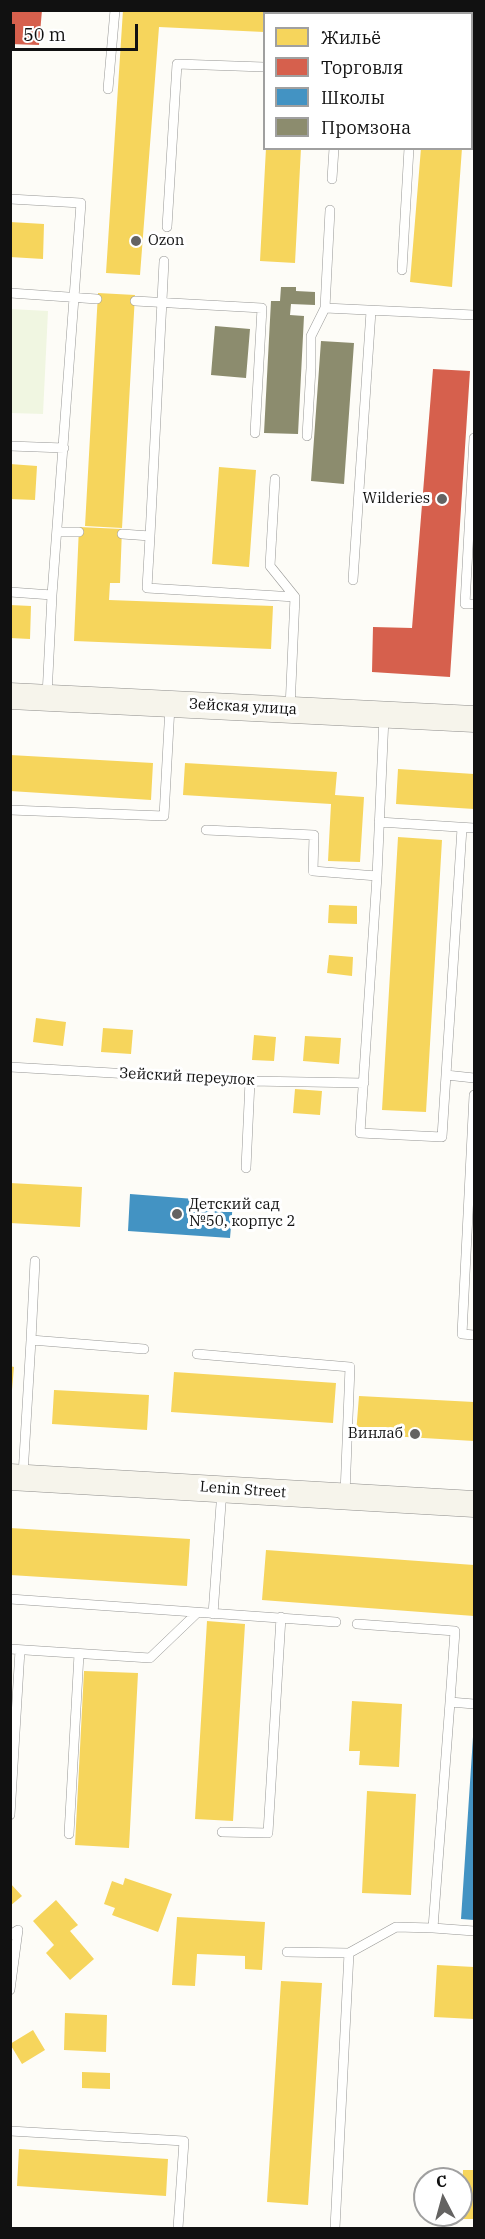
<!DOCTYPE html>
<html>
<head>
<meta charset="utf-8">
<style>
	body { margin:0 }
	#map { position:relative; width:485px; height:2239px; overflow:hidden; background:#fdfcf7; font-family:"IBM Plex Serif",serif }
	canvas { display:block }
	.frame { position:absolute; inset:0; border:12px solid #111; pointer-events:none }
	.legend { position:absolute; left:263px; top:12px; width:210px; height:138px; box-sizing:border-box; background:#fff; border:2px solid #a0a0a0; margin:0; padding:8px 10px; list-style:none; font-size:18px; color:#111 }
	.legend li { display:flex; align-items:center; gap:12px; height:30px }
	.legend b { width:30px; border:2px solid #a0a0a0 }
	.north { position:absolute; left:413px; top:2167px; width:60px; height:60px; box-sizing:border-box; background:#fff; border:2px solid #a0a0a0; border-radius:50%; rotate:354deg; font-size:16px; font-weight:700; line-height:24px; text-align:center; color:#111 }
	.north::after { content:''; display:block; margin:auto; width:21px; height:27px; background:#646362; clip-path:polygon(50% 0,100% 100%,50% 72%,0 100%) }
	.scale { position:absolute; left:12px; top:24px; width:126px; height:27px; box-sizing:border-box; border:3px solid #111; border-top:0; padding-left:8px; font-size:18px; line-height:21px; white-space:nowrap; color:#111; -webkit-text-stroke:4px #fff; paint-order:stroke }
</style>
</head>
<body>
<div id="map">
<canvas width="485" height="2239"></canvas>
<div class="frame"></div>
<ul class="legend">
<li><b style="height:16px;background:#f6d55c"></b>Жильё</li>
<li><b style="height:16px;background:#d6604d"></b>Торговля</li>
<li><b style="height:16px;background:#4393c3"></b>Школы</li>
<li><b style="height:16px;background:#8c8c6e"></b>Промзона</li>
</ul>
<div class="north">С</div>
<div class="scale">50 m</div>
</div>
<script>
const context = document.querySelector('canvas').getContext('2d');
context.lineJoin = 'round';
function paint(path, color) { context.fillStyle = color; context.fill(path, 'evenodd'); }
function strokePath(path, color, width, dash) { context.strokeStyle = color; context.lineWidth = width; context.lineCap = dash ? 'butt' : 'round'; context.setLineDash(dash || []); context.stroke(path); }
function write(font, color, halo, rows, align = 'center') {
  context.font = font + ' "IBM Plex Serif",serif'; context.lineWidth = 6; context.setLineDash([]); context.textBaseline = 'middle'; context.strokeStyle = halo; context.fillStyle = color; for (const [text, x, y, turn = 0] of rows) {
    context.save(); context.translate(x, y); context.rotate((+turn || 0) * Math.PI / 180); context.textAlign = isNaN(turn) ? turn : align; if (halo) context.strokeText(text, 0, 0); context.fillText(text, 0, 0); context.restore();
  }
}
paint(new Path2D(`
	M10,309L48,311L43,414L11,413Z`), '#f0f6e1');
paint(new Path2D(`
	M123,10H329V14H264V32L159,27L140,275L106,273Z
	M472,18H474V52H472Z
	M266,148H301L295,263L260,261Z
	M421,148H462L452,287L410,282Z
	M10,222L44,224L43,259L10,257Z
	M98,293L135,295L122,528L85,526Z
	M10,464L37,466L35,500L10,499Z
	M219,467L256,470L249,567L212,564Z
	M79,527L122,529L120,583H110L109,600L273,606L271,649L74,641Z
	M10,605L31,606L30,639L10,638Z
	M10,755L153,763L151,800L10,791Z
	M185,763L337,772L335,795L364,797L360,862L328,861L331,804L183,795Z
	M398,769L474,774V809L396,804Z
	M398,837L442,840L426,1112L382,1110Z
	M329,905L357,906V924L328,923Z
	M329,955L353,957L352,976L327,973Z
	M36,1018L66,1022L63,1046L33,1042Z
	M103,1028L133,1030L131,1054L101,1052Z
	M254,1035L276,1037L274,1061L252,1060Z
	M305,1036L341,1038L339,1064L303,1061Z
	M295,1089L322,1091L320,1115L293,1113Z
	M10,1183L82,1187L80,1227L10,1223Z
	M10,1366L14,1367L12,1390H10Z
	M174,1372L336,1383L333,1423L171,1412Z
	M54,1390L149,1395L147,1430L52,1424Z
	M359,1396L474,1402V1441L356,1434Z
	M10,1528L190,1539L187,1586L10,1575Z
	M266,1550L474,1565V1616L262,1600Z
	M207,1621L245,1624L233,1821L195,1819Z
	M84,1671L138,1673L129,1848L75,1845Z
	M352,1701L402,1704L399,1767L359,1765L360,1751H349Z
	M367,1791L416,1794L411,1895L362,1893Z
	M125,1878L172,1894L158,1932L112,1915L115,1908L104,1904L112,1881L123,1885Z
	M10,1883L22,1896L10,1906Z
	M56,1900L78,1925L70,1931L94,1959L70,1980L46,1953L54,1945L33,1921Z
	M177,1917L265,1922L262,1970L245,1969V1956L197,1954L195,1986L172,1985Z
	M437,1965L474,1967V2019L434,2017Z
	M281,1981L322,1983L308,2205L267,2202Z
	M65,2013L107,2015L106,2052L64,2050Z
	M33,2030L45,2050L22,2064L10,2044Z
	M82,2072L110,2073V2089L82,2088Z
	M19,2149L168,2159L166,2196L17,2186Z
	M463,2170H474V2219H461Z`), '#f6d55c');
paint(new Path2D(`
	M10,10H42L39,45L10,44Z
	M433,369L470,371L450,677L372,672L373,627L412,628Z`), '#d6604d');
paint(new Path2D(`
	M130,1194L233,1202L230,1238L128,1231Z
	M473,1737L474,1738V1920L461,1919Z`), '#4393c3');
paint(new Path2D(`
	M281,287H296V291L315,292V305L291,304L290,315L304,316L298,434L264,433L271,301H280Z
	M215,326L250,329L246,378L211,375Z
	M321,341L354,343L344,484L311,481Z`), '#8c8c6e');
const lane = new Path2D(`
	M367,14V10
	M472,77H474
	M108,89L115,10
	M332,179L334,148
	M10,199L81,203L52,595L47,696
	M167,227L177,64L264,67
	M402,270L409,148
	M10,293L97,299
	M135,301L262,308L255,433
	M325,308L330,210
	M307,436L311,368V336L325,308L474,315
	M474,438L465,604H474
	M10,446L64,448
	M275,479L270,566L295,597
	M57,532H79
	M122,534L150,536L147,588L295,597L290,708
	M150,536L164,261
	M353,580L371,311
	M10,592L52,595
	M10,810L164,816L170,706
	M379,822L474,828
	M206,830L314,835L313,871L377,876L384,717
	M377,876L360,1133L442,1137L446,1075L474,1078
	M10,1067L250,1081L364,1083
	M446,1075L462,828
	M474,1095L462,1334L474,1335
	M246,1168L250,1081
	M31,1340L35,1261
	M197,1354L350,1367L345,1494
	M23,1475L31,1340L144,1349
	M10,1599L336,1622
	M213,1614L222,1490
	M357,1624L455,1631L450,1702
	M10,1649L150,1658L197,1613
	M10,1815L20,1650
	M222,1832L268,1833L281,1617
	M69,1834L79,1654
	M433,1928L450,1702L474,1704
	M10,1935L18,1930L10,1990
	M287,1952L349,1953
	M10,2131L184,2141L178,2228
	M335,2228L349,1953L396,1927L433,1928L474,1931`);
const secondary = new Path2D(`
	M10,696L474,719
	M10,1477L474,1504`);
strokePath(lane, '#979795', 10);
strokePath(secondary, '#8e8d8b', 27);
strokePath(lane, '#fffffe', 9);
strokePath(secondary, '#f6f4eb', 26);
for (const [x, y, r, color] of [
	[136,241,6,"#646362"],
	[442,499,6,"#646362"],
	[177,1214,6,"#646362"],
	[415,1434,6,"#646362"]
]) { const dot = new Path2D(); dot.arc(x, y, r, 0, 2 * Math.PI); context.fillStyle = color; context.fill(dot); strokePath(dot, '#fff', 2); }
write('15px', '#111', '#fff', [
	["Ozon",148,241],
	["Wilderies",430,499,"right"],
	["Детский сад",189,1205],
	["№50, корпус 2",189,1222],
	["Винлаб",403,1434,"right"]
], 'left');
write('15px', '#111', '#fff', [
	["Зейская улица",243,707,3],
	["Зейский переулок",187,1077,3],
	["Lenin Street",243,1490,4]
]);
</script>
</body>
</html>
